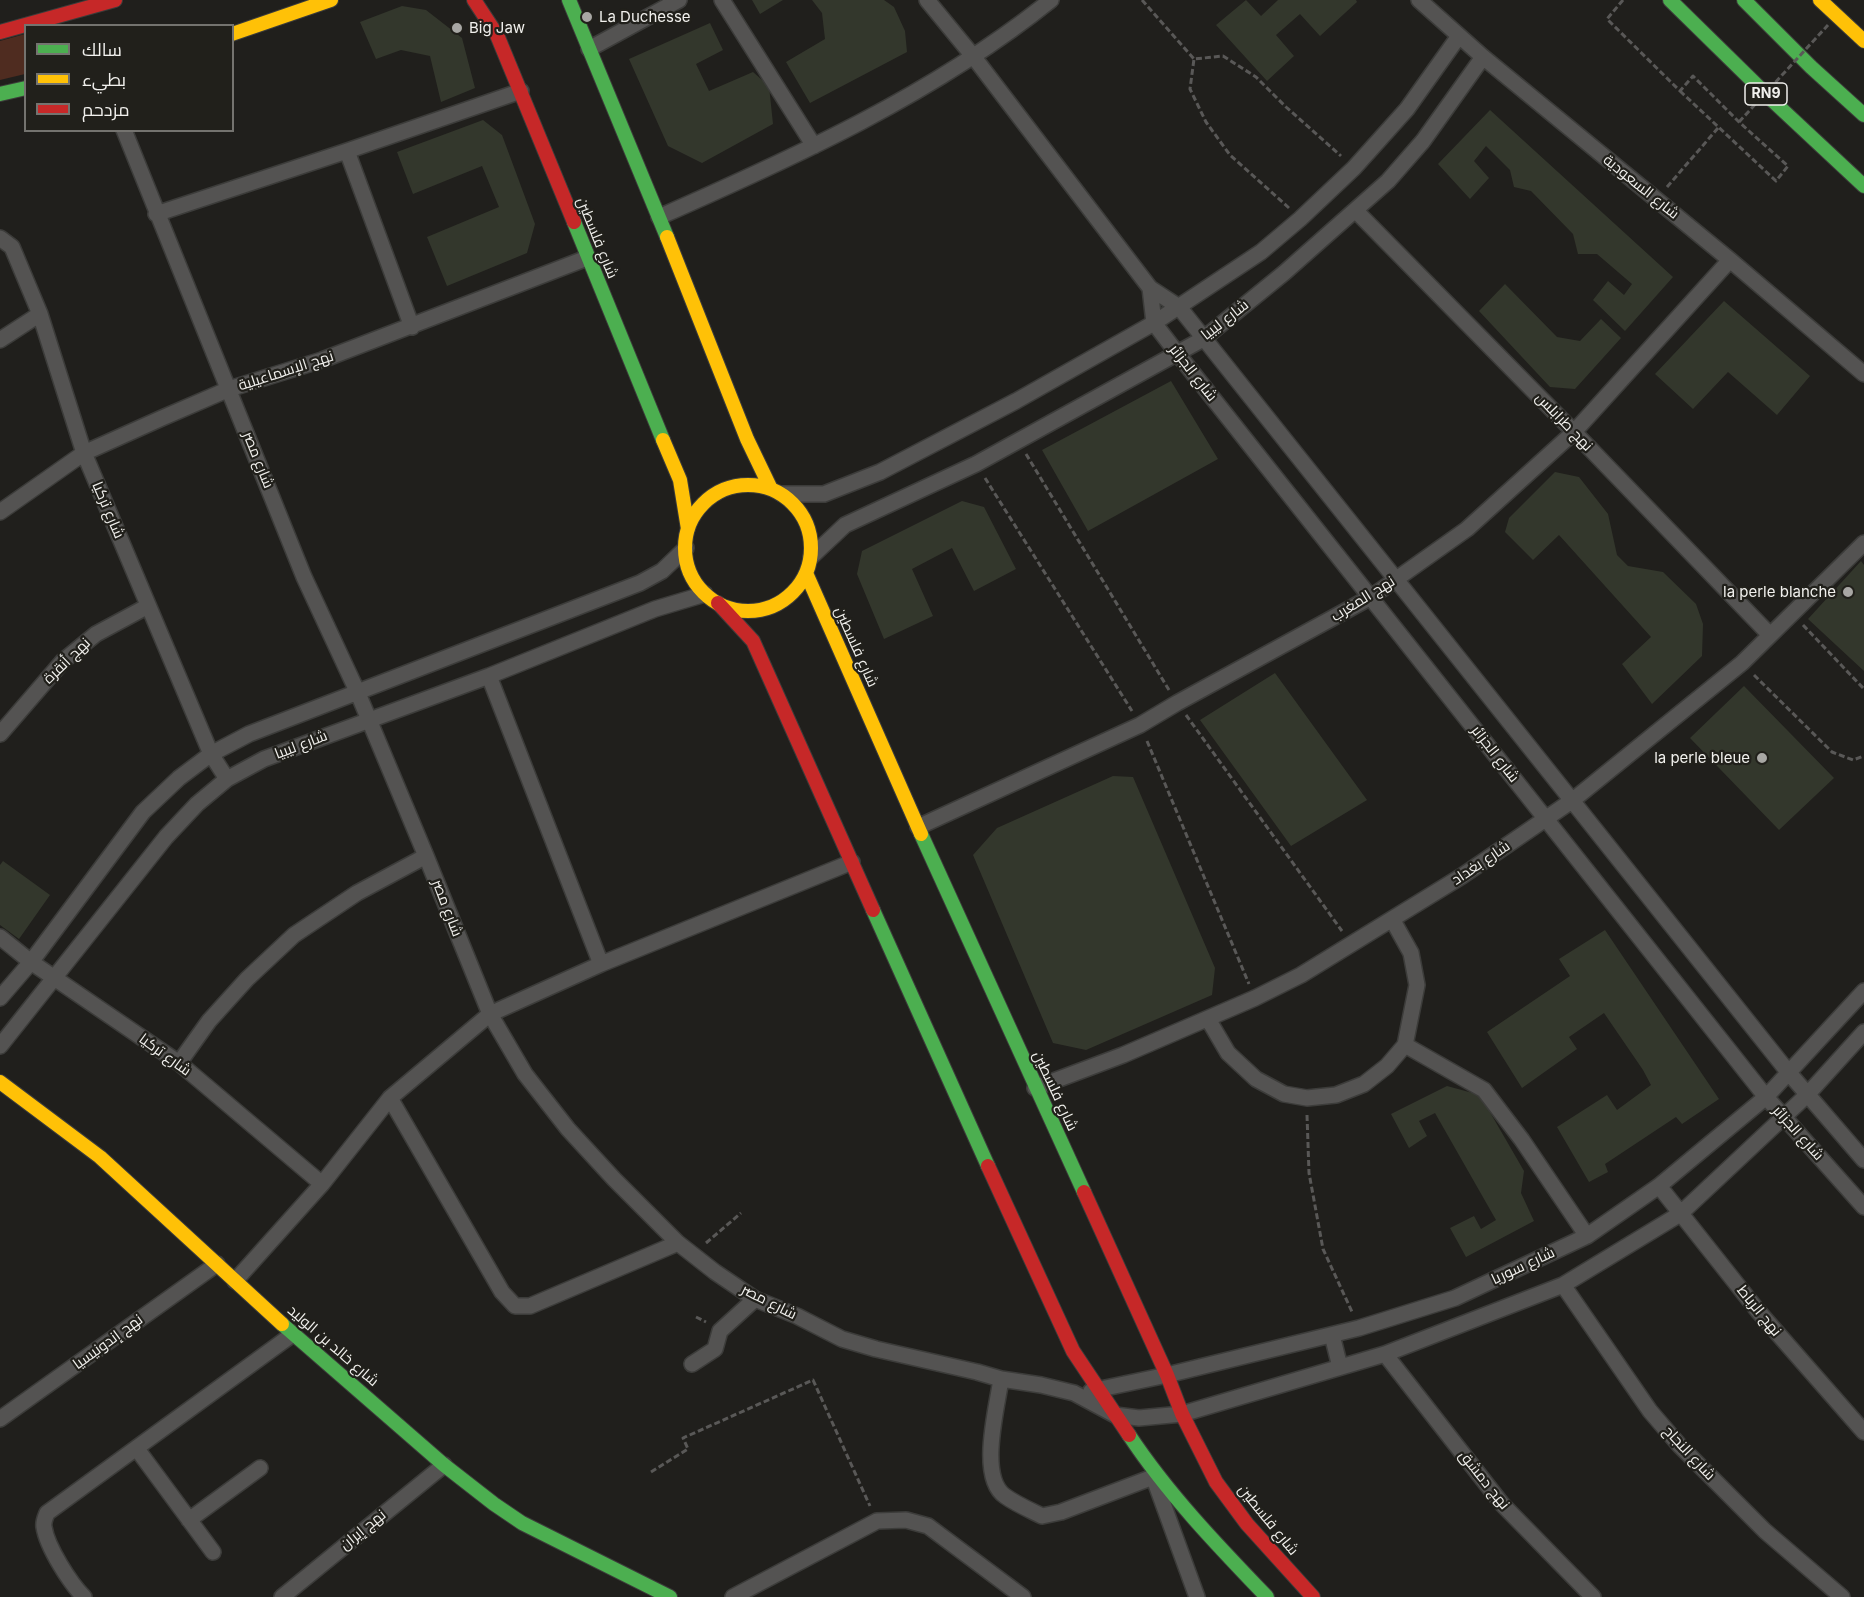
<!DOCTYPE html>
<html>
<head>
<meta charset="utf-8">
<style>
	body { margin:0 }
	#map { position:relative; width:1864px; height:1597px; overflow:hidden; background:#201f1c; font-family:Inter,Cairo,sans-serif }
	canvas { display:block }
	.legend { position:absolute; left:24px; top:24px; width:210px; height:108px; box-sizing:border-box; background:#21201b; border:2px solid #74736f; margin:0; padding:8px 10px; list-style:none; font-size:18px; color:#f1f0ed }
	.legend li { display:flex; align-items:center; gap:12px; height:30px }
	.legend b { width:30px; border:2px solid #74736f }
</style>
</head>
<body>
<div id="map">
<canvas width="1864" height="1597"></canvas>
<ul class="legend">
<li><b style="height:8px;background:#4caf50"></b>سالك</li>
<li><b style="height:8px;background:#ffc107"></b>بطيء</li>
<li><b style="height:8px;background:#c62828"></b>مزدحم</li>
</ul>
</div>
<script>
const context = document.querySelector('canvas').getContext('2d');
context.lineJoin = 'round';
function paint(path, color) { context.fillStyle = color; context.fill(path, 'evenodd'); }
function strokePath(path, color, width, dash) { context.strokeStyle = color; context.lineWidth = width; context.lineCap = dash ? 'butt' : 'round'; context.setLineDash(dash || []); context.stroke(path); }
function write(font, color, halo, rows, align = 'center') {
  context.font = font + ' Inter,Cairo,sans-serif'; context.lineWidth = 4.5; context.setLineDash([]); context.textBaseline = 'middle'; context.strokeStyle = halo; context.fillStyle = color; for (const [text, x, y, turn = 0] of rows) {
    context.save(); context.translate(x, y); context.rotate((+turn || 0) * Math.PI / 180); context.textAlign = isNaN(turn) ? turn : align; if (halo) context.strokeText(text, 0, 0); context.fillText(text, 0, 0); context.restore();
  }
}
paint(new Path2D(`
	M25,34V74L0,80V41Z`), '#4f2c20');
paint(new Path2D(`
	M752,0H783L760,14Z
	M812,0H884L894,7L905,31L907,52L810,103L786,62L825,39L822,13Z
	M1246,0L1261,16L1278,0H1356L1357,2L1320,36L1300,14L1276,35L1294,56L1267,81L1216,25Z
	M402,6L426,10L462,38L475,88L441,102L430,56L401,50L376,59L360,22Z
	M710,23L723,50L696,64L709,91L753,72L769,86L773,124L702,163L668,146L629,59Z
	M1490,110L1673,277L1625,331L1593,300L1608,281L1624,295L1632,284L1597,254H1578L1573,234L1531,191L1514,187L1510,170L1486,146L1474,161L1489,178L1470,199L1438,164Z
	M483,120L502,135L535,224L527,253L447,286L427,237L499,207L482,166L413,194L397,152Z
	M1505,284L1557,337L1580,341L1601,319L1621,338L1575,389L1550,387L1479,311Z
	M1724,301L1810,376L1777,415L1728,372L1693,409L1655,374Z
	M1171,381L1218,459L1088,531L1042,450Z
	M1555,472L1579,477L1608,514L1617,555L1628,566L1663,572L1696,604L1703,624L1702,656L1652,704L1622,664L1651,637L1559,535L1533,560L1505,532L1509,518Z
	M962,501L984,507L1016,569L974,591L952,548L912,569L933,616L884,639L857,574L862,551Z
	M1861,561L1864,565V671L1808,619Z
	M1275,673L1367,800L1291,846L1200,720Z
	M1744,686L1834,778L1779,830L1690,738Z
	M1113,776L1133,777L1215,968L1212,995L1086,1050L1053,1043L973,855L997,828Z
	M3,861L50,895L19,939L0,925V865Z
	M1605,930L1719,1099L1682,1124L1676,1117L1605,1164L1608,1172L1589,1182L1557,1127L1607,1095L1617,1110L1651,1085L1643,1070L1604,1013L1569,1037L1577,1049L1522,1088L1487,1032L1570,976L1559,959Z
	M1447,1086L1480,1095L1524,1171L1521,1193L1534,1221L1466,1257L1450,1228L1474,1216L1481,1229L1496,1220L1435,1113L1419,1121L1427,1136L1409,1148L1391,1114Z`), '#33372c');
const street = new Path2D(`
	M722,0L814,146
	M927,0L973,56L1150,288L1179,307L1789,1073L1864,1160
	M1419,0L1483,57L1730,260L1864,374
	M589,49L679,0
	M124,130L304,577L357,691L426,856L490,1014L525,1074L568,1129L614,1179L678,1243L715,1272L755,1299L797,1316L842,1339L876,1349L977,1372L1001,1379L1041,1385L1074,1393L1115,1415L1139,1418L1182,1414L1385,1354L1563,1285L1680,1214L1807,1095L1864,1032
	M347,151L412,327
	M1356,211L1574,432L1770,635
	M156,214L347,151L521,91
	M659,217C795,157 934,94 1051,0
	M0,238L12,247L40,314L84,453L211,754L227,779
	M1150,288L1154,323L1177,353L1766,1097L1864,1207
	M0,340L40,314
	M782,494H824L880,472L1016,401L1154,323L1261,252L1300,219L1354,168L1407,109L1459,36
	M0,512L84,453L162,418L229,389L322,360L587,258
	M811,557L845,525L976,464L1203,339L1284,273L1388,181L1423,141L1483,57
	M489,676L601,964
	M0,734L63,661L96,634L148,606
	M918,827L1140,725L1177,703L1371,597L1467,529L1574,432L1730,260
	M0,937L31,962L179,1063L322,1184
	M0,998L31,962L143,812L179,778L211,754L249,734L640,583L662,571L686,548
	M1208,1019L1228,1053L1256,1079L1284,1094L1307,1098L1336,1095L1364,1084L1387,1066L1405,1045L1417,985L1411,953L1392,919
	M1405,1045L1484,1090L1522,1140L1587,1236
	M0,1046L166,837L197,804L227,779L264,759L489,676L655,609L705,594
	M179,1063L209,1021L247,979L294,935L357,893L426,856
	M1035,1088L1123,1055L1255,998L1301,975L1462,876L1573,800L1742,663L1864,543
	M390,1098L502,1292L515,1306H530L678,1243
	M1659,1186L1758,1311L1864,1432
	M235,1281L322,1184L390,1098L490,1014L601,964L852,862
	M1563,1285L1650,1411L1680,1446L1765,1531L1842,1597
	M1332,1335L1340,1367
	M1385,1354L1502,1504L1593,1597
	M692,1364L715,1349L720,1331L755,1299
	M1001,1379C997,1408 978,1477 1005,1496C1016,1504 1030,1510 1042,1516L1061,1512L1153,1477
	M1091,1391L1167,1375L1359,1328L1455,1298L1587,1236L1659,1186L1766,1097L1864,991
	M0,1419L217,1264
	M137,1449L213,1552
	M1153,1476L1197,1597
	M189,1520L260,1468
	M84,1597C70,1583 47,1547 44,1527C43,1522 45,1518 47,1513L293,1334
	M282,1597L444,1465
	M733,1597L877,1521L906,1520L928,1526L1023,1597`);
const fast = new Path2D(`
	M569,0L667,237
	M1670,0L1774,102L1864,186
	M1744,0L1811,67L1864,115
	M0,94L26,88
	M574,222L663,440
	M921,834L1084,1192
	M873,910L988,1166
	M282,1324L444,1465L494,1504L522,1523L670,1597
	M1129,1435C1168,1494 1218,1546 1267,1597`);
const slow = new Path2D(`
	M1820,0L1864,41
	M232,34L331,0
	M667,237L747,439L771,489
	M663,440L680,480L688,529
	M685 548a63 63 0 1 1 126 0a63 63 0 1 1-126 0Z
	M806,573L921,834
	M0,1082L100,1157L282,1324`);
const jam = new Path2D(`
	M474,0L497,35L574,222
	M0,32L115,0
	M718,603L753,641L873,910
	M988,1166L1073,1351L1129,1435
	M1084,1192L1167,1375L1182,1414L1216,1482L1247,1524L1313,1597`);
strokePath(street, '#3c3c3a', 18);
strokePath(fast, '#3c3c3a', 16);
strokePath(slow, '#3c3c3a', 16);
strokePath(jam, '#3c3c3a', 16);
strokePath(new Path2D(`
	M1142,0L1194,59
	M1623,0L1607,19L1680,91L1693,76L1739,122L1788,166L1776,181L1680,91
	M1667,187L1718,128
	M1289,208L1230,155L1206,122L1190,89L1194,59L1223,56L1256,77L1286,107L1341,156
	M1026,454L1169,690
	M985,478L1132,711
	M1803,625L1864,689
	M1754,675L1832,752L1853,760L1864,756
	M1186,715L1342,931
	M1147,741L1249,984
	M1307,1115L1309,1173L1323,1249L1353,1314
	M706,1243L741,1213
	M696,1317L706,1322
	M651,1472L688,1449L683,1438L813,1380L870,1506`), '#595857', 3, [6, 3]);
strokePath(street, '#545352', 15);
strokePath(fast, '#4caf50', 14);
strokePath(slow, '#ffc107', 14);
strokePath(jam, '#c62828', 14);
strokePath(new Path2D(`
	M1739,122L1828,25`), '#595857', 3, [6, 3]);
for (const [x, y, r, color] of [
	[587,17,6,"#a8a7a4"],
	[457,28,6,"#a8a7a4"],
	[1848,592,6,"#a8a7a4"],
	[1762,758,6,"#a8a7a4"]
]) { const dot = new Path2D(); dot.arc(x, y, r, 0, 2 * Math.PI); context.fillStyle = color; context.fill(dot); strokePath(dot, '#21201b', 2); }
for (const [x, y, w] of [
	[1766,94,42]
]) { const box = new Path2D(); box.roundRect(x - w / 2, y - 11, w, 22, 4.5); context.fillStyle = '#21201b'; context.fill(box); strokePath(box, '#f1f0ed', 1.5); }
write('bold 14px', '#f1f0ed', null, [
	["RN9",1766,94]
]);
write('15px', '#f1f0ed', '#21201b', [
	["La Duchesse",599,17],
	["Big Jaw",469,28],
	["la perle blanche",1836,592,"right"],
	["la perle bleue",1750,758,"right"]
], 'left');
write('15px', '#f1f0ed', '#21201b', [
	["شارع السعودية",1641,187,39],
	["شارع فلسطين",597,238,68],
	["شارع ليبيا",1225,320,-38],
	["نهج الإسماعيلية",286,371,-18],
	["شارع الجزائر",1193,373,52],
	["نهج طرابلس",1564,422,46],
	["شارع مصر",258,460,68],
	["شارع تركيا",108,510,67],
	["نهج المغرب",1363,599,-32],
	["شارع فلسطين",856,647,66],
	["نهج أنقرة",67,661,-44],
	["شارع ليبيا",301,745,-21],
	["شارع الجزائر",1495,754,52],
	["شارع بغداد",1481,863,-34],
	["شارع مصر",447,908,69],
	["شارع تركيا",165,1055,36],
	["شارع فلسطين",1055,1091,65],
	["شارع الجزائر",1798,1133,48],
	["شارع سوريا",1523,1266,-25],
	["شارع مصر",769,1302,27],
	["نهج الرباط",1759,1311,51],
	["نهج إندونيسيا",108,1342,-36],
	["شارع خالد بن الوليد",333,1346,41],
	["شارع النجاح",1689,1453,47],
	["نهج دمشق",1484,1480,51],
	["شارع فلسطين",1268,1520,51],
	["نهج إيران",363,1530,-39]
]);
</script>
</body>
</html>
